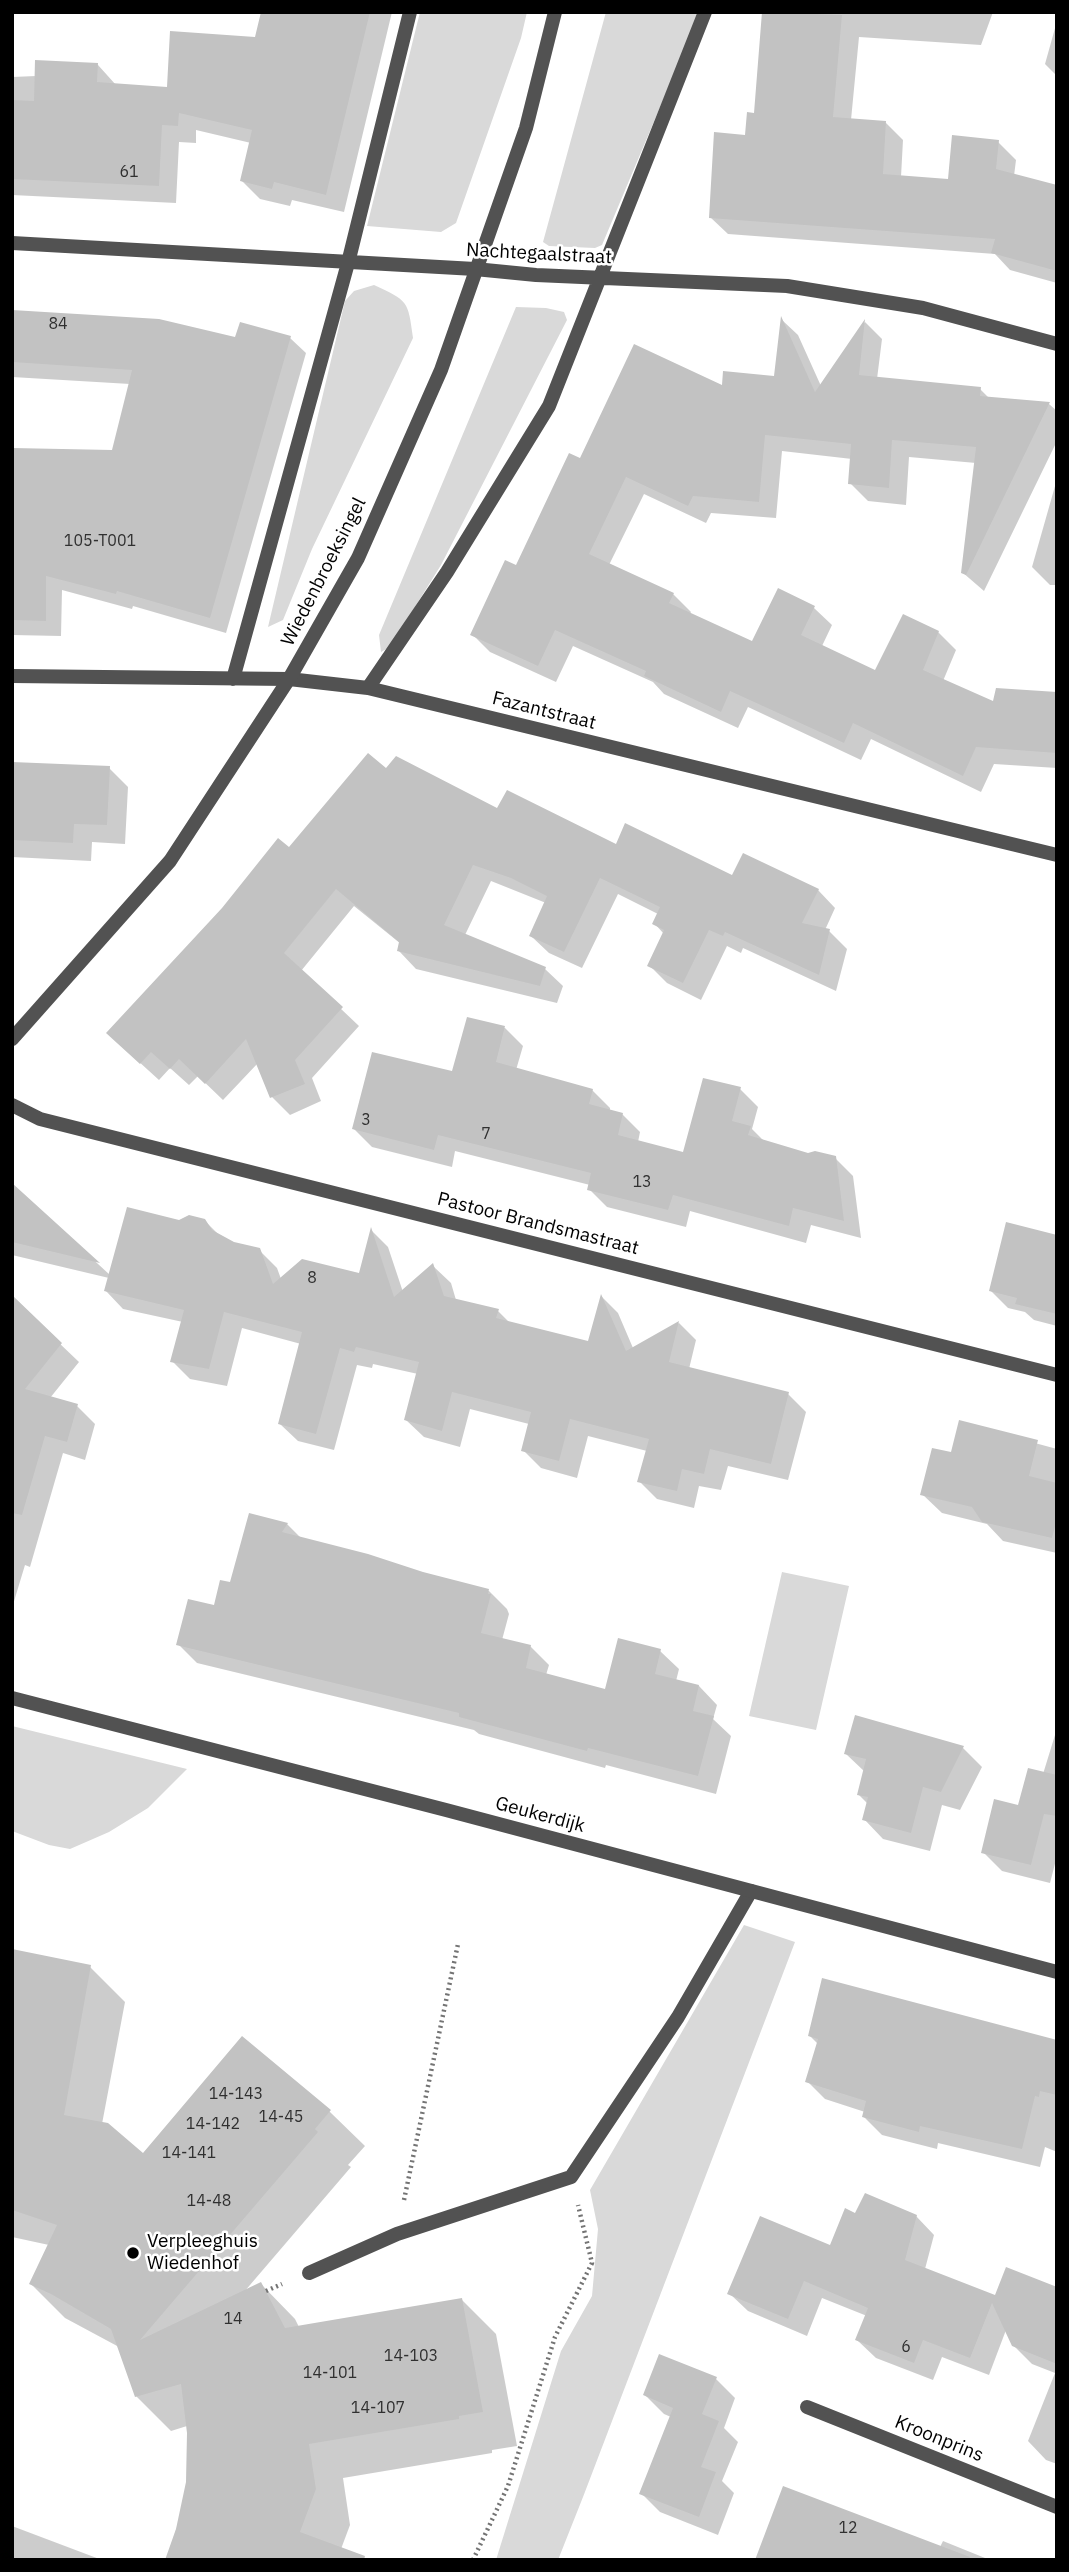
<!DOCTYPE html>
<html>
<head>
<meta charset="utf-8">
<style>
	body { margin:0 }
	#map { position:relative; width:1069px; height:2572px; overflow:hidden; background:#fff; font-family:"IBM Plex Sans",sans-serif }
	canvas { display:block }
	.frame { position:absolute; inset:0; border:14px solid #000; pointer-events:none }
</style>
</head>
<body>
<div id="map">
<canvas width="1069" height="2572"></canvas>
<div class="frame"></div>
</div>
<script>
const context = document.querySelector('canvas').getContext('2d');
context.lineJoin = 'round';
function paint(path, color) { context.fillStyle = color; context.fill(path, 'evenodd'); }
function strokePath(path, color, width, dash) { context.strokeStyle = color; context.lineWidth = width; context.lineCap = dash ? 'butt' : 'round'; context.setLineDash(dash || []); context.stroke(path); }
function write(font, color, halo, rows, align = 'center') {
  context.font = font + ' "IBM Plex Sans",sans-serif'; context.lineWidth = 5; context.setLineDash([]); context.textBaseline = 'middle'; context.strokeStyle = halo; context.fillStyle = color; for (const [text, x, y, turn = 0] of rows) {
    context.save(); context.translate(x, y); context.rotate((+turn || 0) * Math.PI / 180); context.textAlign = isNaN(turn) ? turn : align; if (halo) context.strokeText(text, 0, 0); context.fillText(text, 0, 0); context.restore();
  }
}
paint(new Path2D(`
	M420,12H527L521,38L456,223L441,232L367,226Z
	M606,12H700L602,245L595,248L549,246L543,242Z
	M374,285C408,301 408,300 413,338L312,549L283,620L268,627L345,301L354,291Z
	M516,307L546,308L564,312L567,320L441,565L390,647L381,652L379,635Z
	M782,1572L849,1586L816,1730L749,1716Z
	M12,1726L187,1769L148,1808L109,1832L70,1849L49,1845L12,1831Z
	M744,1925L795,1942L583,2497L558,2560H496L561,2351L592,2296L598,2229L590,2190Z`), '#d9d9d9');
paint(new Path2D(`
	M263,12H392L344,212L292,200L290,206L260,199L241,180L251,143L196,130V143L179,142L176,203L12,195V77L36,76L98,65L116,85L168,89L257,39Z
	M764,12H993L981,45L859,37L851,120L886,123L903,140L901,177L950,181L998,142L1016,160L1014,176L1057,187V283L1010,270L995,254L728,234L710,217L756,115Z
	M1057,21V76L1045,64Z
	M12,312L237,339L290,338L306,353L226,633L133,606L132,609L62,590L61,636L12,635V450L114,452L130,384L12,377Z
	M782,320L798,335L821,386L865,322L882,339L877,379L980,389L990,399L1049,404L1057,411V441L984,591L962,572L976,463L909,457L906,505L868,501L850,483L852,459L782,451L776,518L711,513L706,523L644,494L609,565L673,594L691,612L690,614L753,644L778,591L814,608L832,625L822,646L875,672L938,632L956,650L943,681L994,703L1057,694V768L994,764L981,792L871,739L861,760L748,707L738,728L664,694L653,682L573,646L556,682L490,652L473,635L517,567L581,460L723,388L776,378Z
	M1057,479V585H1050L1032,567Z
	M12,764L109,768L128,787L125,844L92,842L91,861L12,857Z
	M386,771L498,811L616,846L733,878L818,890L835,908L825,930L829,931L847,949L836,991L743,948L741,953L727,946L701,1000L667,983L649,965L664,934L654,923L658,914L618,894L582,968L549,953L531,936L546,903L491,881L465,935L545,969L563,986L557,1003L416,969L399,951L401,944L354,906L301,971L359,1026L312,1078L321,1101L290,1115L272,1097L258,1063L223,1100L198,1076L189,1085L170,1068L159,1080L126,1050L290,849Z
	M468,1019L505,1028L523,1046L516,1070L592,1090L610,1108V1111L622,1114L640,1132L638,1142L684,1154L740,1089L758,1107L752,1129L765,1142L808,1155L835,1158L853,1176L861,1238L811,1225L806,1243L690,1211L686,1227L607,1207L589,1189L590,1185L455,1151L452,1167L372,1147L354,1129L454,1073Z
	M12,1185L110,1275L180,1222L204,1220L220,1236L233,1244L259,1250L277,1268L281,1279L360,1276L372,1231L388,1247L403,1292L433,1266L451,1283L456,1300L498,1311L511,1324L590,1343L602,1297L618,1313L633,1348L679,1323L696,1340L689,1369L788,1394L806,1412L788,1480L728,1466L721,1490L699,1486L694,1508L657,1499L639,1481L647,1451L588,1436L577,1478L541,1468L523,1450L529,1424L470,1409L460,1447L424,1437L406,1420L418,1374L373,1364L372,1368L357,1365L334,1450L298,1441L280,1424L301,1344L242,1328L227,1386L190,1379L172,1361L183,1322L123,1309L106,1291L109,1278L12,1255Z
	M1057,1249V1326L1034,1320L1025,1312L1008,1308L991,1291Z
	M12,1298L79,1362L50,1398L77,1406L95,1424L85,1460L63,1453L30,1567L25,1565L12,1608Z
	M961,1423L1057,1449V1553L1003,1541L987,1524L942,1513L922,1494L953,1455Z
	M251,1515L287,1524L302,1539L489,1591L507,1609L509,1614L502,1640L530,1646L549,1665L546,1675L607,1691L660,1651L679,1669L676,1681L699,1686L717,1705L713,1719L731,1736L716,1794L606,1765L605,1768L479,1734L474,1730L197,1663L178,1644L215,1607L231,1584Z
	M1055,1735H1057V1856L1050,1883L1002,1871L983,1852L1043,1774Z
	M963,1748L982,1767L960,1810L942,1805L930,1851L883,1839L864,1819L868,1804L859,1795L865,1772L846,1754Z
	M12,1951L90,1967L125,2002L102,2124L143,2155L242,2039L330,2112L365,2146L348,2165L351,2167L244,2292L261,2284L295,2319L299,2327L461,2299L496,2334L517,2446L492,2450V2453L343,2478L350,2525L341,2549L369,2560H166L184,2506L187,2482V2426L171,2431L136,2396L119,2347L65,2318L31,2284L49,2245L12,2237Z
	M809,2035L1057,2042V2152L1045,2147L1040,2167L938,2143L937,2149L882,2135L864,2117L865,2112L825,2099L807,2081L818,2044Z
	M856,2215L916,2216L934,2235L925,2269L996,2297L1057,2289V2464L1046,2460L1028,2441L1055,2373L1032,2364L1013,2345L1006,2330L989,2375L942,2357L933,2380L876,2358L857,2340L867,2316L822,2298L807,2336L748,2311L729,2293L831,2247Z
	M716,2379L735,2398L724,2428L738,2442L722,2481L734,2493L718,2535L660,2512L641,2493L671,2417L664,2414L645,2395Z
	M12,2526L102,2560H12Z
	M943,2541L990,2560H760L940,2547Z`), '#0003');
paint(new Path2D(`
	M261,12H370L326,195L274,182L272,189L240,181L252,130L179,113L178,126L162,125L159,186L12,179V100L34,101L35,60L98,63L97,82L167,87L170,31L255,37Z
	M762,12L842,15L833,117L886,121L883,174L948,179L952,135L999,140L996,169L1057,185V271L991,253L995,239L709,218L714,132L745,135L747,112L754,113Z
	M12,310L159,319L235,337L240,322L291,336L210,618L117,591L116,594L46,576V621L12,620V448L112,450L132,370L12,362Z
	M781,316L815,392L865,319L859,375L981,387L980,396L1050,402L966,575L961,573L976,447L892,440L889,488L848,484L851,444L765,435L759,502L693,496L688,506L626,477L589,554L674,593L669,603L752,641L778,588L815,606L801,635L875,670L903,614L939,631L923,670L993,701L996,688L1057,692V753L976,747L963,776L853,723L844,743L730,691L721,712L644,676L646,671L555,630L538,666L470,635L505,560L516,565L569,453L580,458L634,344L722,385L723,371L774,376Z
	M368,753L386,768L396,756L497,808L507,790L616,844L625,823L732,875L743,853L819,889L802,923L830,929L819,975L725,932L723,936L709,930L683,983L647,966L664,930L652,924L660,907L600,878L564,952L529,936L547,896L511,878L473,865L444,925L546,967L540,986L397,951L399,942L336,889L284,953L343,1007L295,1060L305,1084L270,1098L246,1039L205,1084L179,1059L170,1069L151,1052L140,1064L106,1033L222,908L278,838L289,847Z
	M12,762L110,766L107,825L74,824L73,843L12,840Z
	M467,1017L505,1026L496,1062L593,1089L589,1104L623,1113L618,1135L683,1152L703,1078L741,1087L732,1121L751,1126L748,1135L808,1153L815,1151L836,1156L844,1221L793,1208L789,1226L673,1195L668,1210L587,1190L591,1173L438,1135L434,1150L352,1129L372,1052L452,1071Z
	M12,1183L100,1263L12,1242Z
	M127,1207L179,1220L189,1215L205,1219L212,1230L234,1242L260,1248L273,1284L302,1259L359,1273L371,1227L394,1297L433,1263L444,1296L499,1309L496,1318L588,1341L601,1294L626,1351L679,1321L669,1362L789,1392L771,1464L710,1449L704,1474L682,1469L677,1491L637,1482L649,1439L570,1419L559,1461L521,1451L531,1412L452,1392L442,1431L404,1420L419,1362L356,1347L354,1352L340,1348L316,1434L278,1424L302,1332L224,1312L209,1369L170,1362L184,1310L104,1291Z
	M1006,1222L1057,1235V1314L1015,1304L1017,1298L989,1291Z
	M12,1295L62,1343L25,1389L78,1404L67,1442L45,1436L22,1515L12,1513Z
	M959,1420L1038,1440L1029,1476L1057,1483V1519L1052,1538L982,1522L972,1507L920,1495L932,1448L951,1452Z
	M249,1513L288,1523L282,1532L368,1554L423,1572L489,1589L488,1594H491L481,1633L531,1645L526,1668L605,1689L618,1638L661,1649L655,1674L699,1685L693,1711L714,1716L698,1776L588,1748L587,1751L459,1717V1713L176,1645L188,1599L214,1605L220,1580L230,1582Z
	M855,1715L964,1746L941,1792L923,1787L911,1833L862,1820L868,1797L857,1795L866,1759L844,1754Z
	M1028,1768L1057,1775V1816L1044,1814L1031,1865L981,1853L994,1799L1018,1805Z
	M12,1949L91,1965L64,2115L108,2123L143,2153L242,2036L331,2110L315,2129L318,2132L140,2340L261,2282L285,2328L462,2298L483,2412L459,2416V2419L309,2444L316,2489L300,2532L365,2556L364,2560H165L176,2529L186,2482L187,2433L181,2384L135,2397L111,2329L51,2294L29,2284L57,2225L12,2210Z
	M822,1978L1057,2040V2095L1040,2091L1039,2097L1035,2096L1022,2149L920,2126L919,2132L862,2117L866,2101L805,2082L818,2039L808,2036Z
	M865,2193L917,2215L905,2260L995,2295L1006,2267L1057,2287V2364L1012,2346L992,2303L970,2358L923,2340L914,2363L855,2340L868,2308L804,2281L788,2319L727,2294L760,2216L830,2245L845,2208L855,2213Z
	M659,2354L717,2377L702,2414L719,2421L701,2467L716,2472L699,2517L639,2494L673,2408L643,2395Z
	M783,2486L970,2557L969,2560H755Z`), '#c2c2c2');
strokePath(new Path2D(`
	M404,2200L458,1944
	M266,2291L282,2284
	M473,2560L508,2486L555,2337L592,2263L578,2205`), '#747474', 4.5, [2, 3.5]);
strokePath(new Path2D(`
	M309,2273L397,2234L571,2177L678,2017L751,1891`), '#525252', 14);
strokePath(new Path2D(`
	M12,243L475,269L536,275L787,286L923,308L1057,344
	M12,676L289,679L368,688L1057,855
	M233,679L348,263L410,12
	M368,688L447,572L549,406L705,12
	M12,1105L40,1119L1057,1375
	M12,1698L446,1810L1057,1972
	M807,2407L1057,2507`), '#525252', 14);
strokePath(new Path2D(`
	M12,1039L170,861L289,679L358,558L441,370L526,128L555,12`), '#525252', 14);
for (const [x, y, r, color] of [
	[133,2253,7,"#000"]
]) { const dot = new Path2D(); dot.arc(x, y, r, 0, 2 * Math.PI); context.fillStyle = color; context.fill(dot); strokePath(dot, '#fff', 2.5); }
write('16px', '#303030', null, [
	["61",129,172],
	["84",58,324],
	["105-T001",100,541],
	["3",366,1120],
	["7",486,1134],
	["13",642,1182],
	["8",312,1278],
	["14-143",236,2094],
	["14-45",281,2117],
	["14-142",213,2124],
	["14-141",189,2153],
	["14-48",209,2201],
	["14",233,2319],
	["6",906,2347],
	["14-103",411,2356],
	["14-101",330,2373],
	["14-107",378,2408],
	["12",848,2528]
]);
write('19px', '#000', '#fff', [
	["Nachtegaalstraat",539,254,3],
	["Wiedenbroeksingel",324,572,-63],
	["Fazantstraat",544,711,14],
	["Pastoor Brandsmastraat",538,1224,14],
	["Geukerdijk",540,1815,15],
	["Kroonprins",939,2439,22]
]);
write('19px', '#000', '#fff', [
	["Verpleeghuis",147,2242],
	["Wiedenhof",147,2264]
], 'left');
</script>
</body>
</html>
